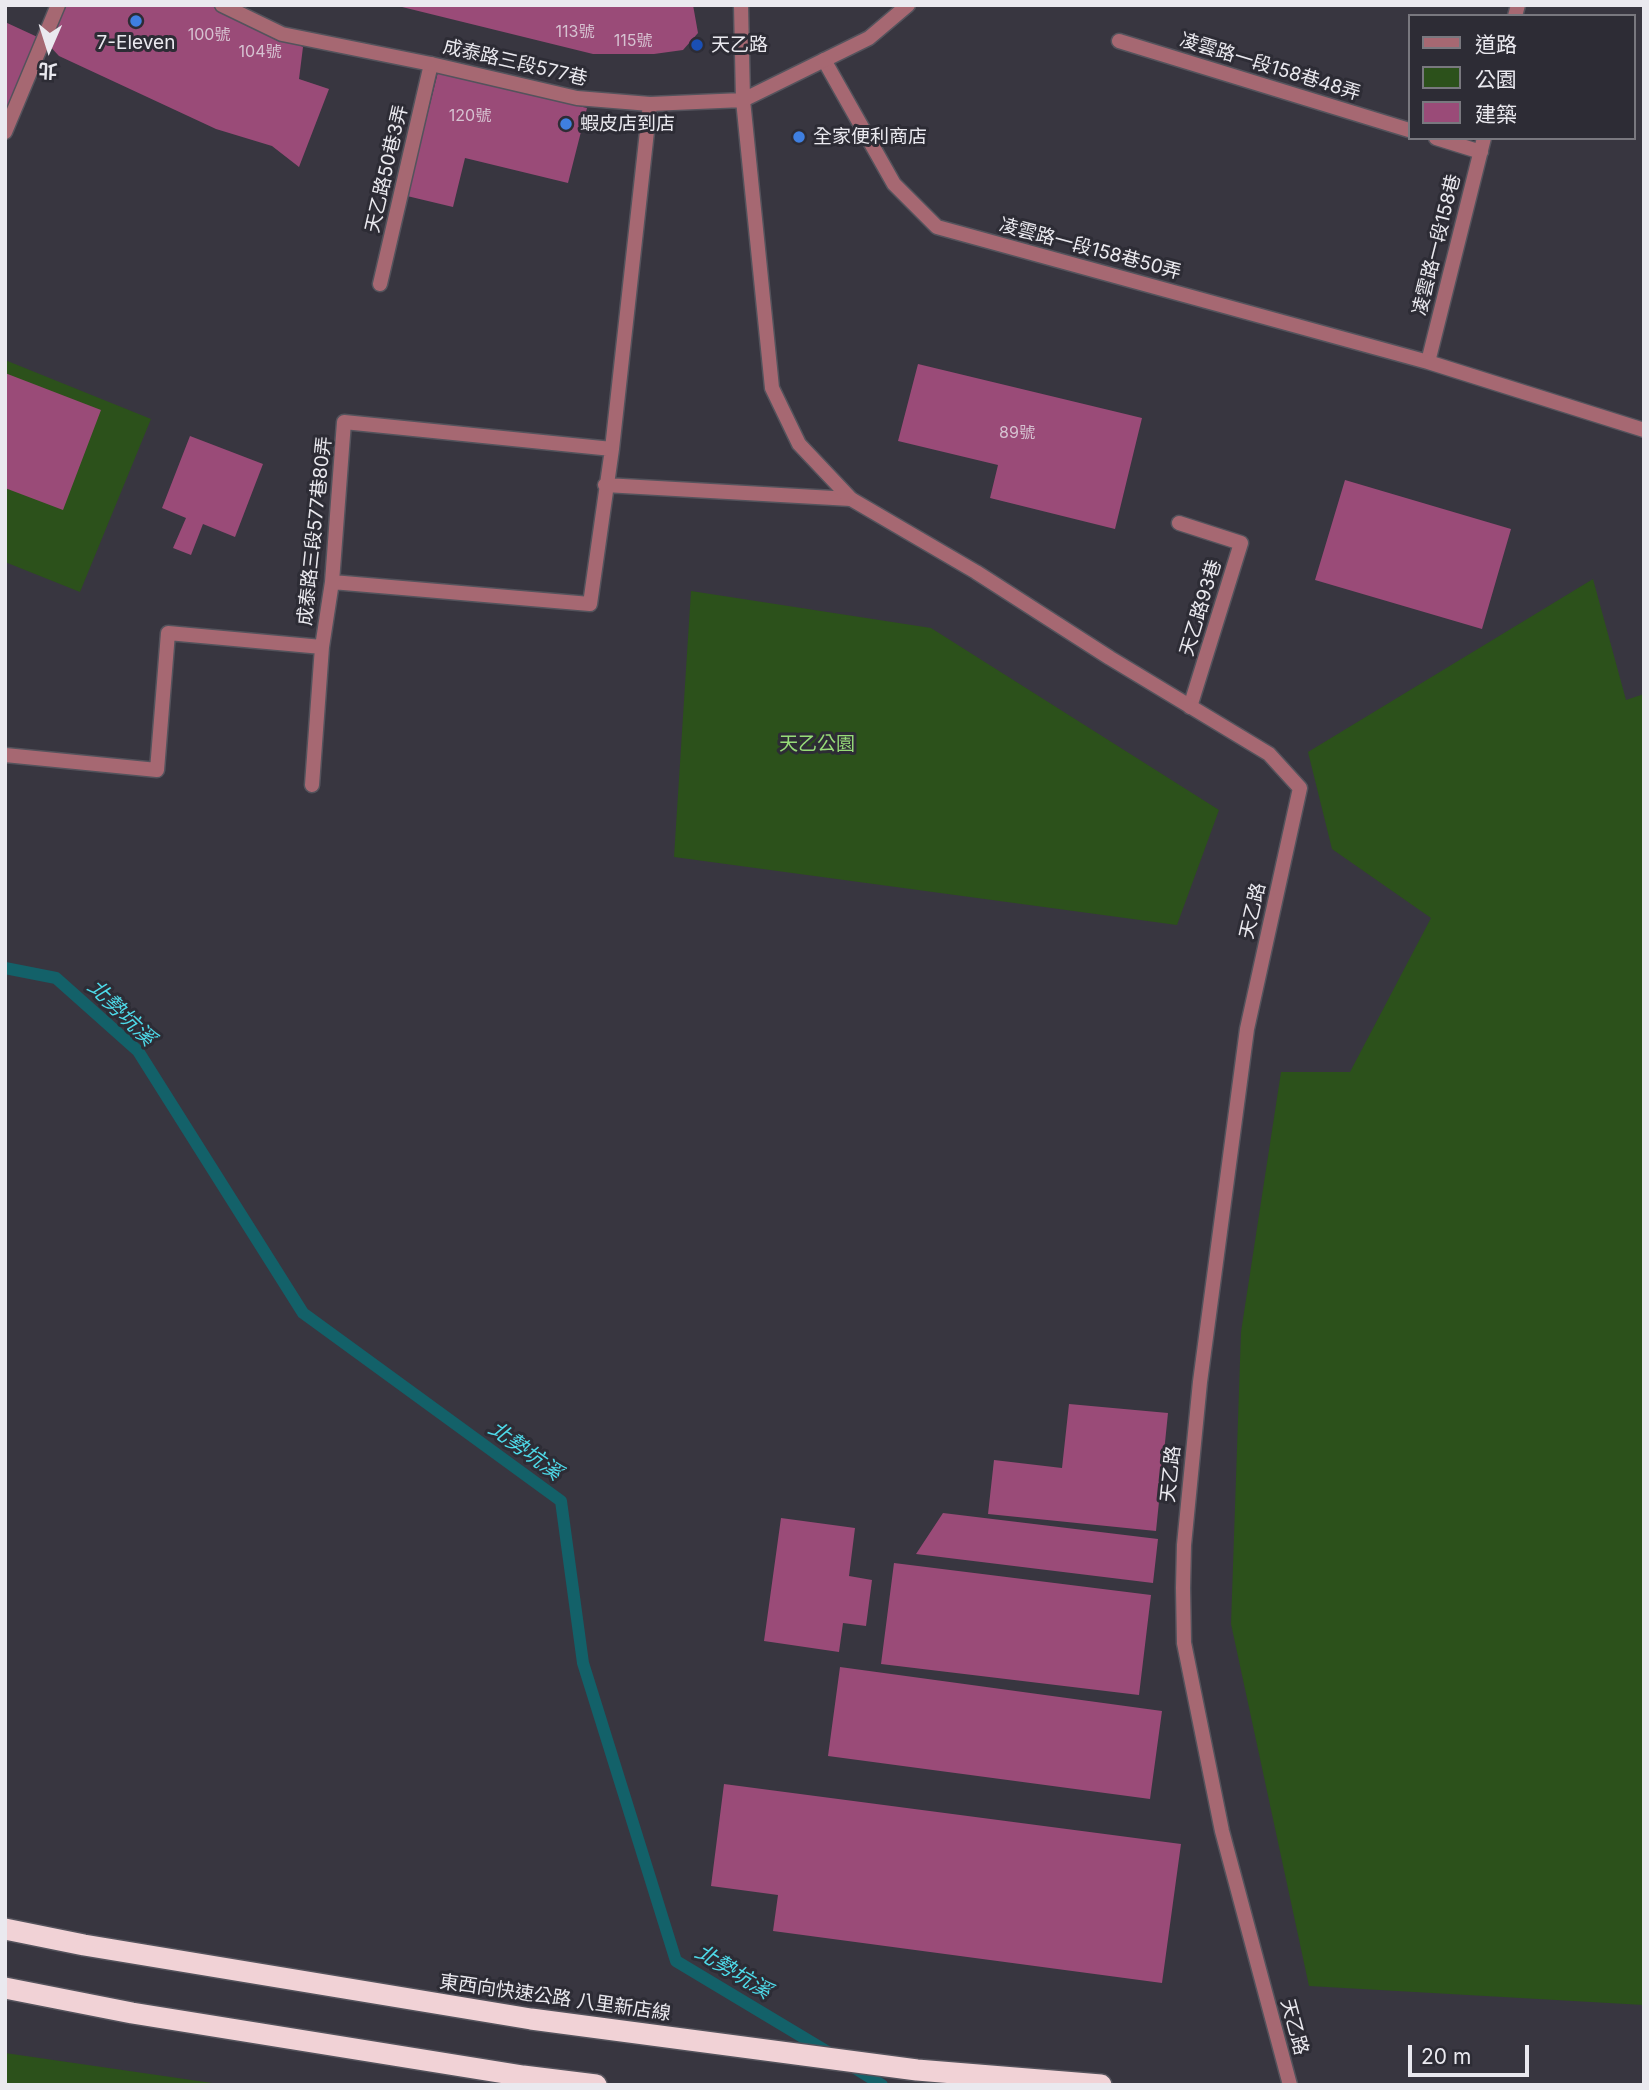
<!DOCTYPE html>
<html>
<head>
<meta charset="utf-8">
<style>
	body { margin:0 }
	#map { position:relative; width:1649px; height:2090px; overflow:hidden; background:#383640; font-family:Inter,"Noto Sans TC",sans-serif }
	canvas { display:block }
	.frame { position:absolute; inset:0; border:7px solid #eae9ef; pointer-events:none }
	.legend { position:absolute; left:1408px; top:14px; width:228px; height:126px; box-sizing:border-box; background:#2d2c35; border:2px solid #79787f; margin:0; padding:9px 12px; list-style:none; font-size:21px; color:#eae9ef }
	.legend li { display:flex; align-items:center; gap:14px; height:35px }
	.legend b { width:35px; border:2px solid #79787f }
	.north { position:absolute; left:14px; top:14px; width:70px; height:70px; -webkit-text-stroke:5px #2d2c35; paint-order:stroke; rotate:183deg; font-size:19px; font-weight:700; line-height:28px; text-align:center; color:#eae9ef }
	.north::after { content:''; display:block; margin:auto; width:24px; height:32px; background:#eae9ef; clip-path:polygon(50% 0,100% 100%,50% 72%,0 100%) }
	.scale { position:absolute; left:1408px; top:2045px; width:121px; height:32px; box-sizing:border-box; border:4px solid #eae9ef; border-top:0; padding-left:9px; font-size:21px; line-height:24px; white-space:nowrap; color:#eae9ef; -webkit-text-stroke:5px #2d2c35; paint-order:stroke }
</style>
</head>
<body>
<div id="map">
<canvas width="1649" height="2090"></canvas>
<div class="frame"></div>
<ul class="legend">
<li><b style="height:9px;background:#a66872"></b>道路</li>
<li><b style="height:19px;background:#2c511b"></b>公園</li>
<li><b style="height:19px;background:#9a4b78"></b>建築</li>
</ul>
<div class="north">北</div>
<div class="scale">20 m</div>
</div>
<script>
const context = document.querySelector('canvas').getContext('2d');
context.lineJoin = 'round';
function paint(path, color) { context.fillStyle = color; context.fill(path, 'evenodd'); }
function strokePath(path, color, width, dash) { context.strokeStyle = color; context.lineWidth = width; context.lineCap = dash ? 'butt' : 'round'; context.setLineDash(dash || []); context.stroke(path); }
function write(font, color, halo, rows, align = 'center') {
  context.font = font + ' Inter,"Noto Sans TC",sans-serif'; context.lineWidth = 6; context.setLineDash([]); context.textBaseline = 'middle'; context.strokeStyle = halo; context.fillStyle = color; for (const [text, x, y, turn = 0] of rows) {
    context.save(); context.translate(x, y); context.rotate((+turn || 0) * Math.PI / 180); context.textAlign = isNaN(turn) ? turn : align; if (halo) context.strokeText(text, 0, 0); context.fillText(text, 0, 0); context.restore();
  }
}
paint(new Path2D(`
	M5,360L151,419L80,592L5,562Z
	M1593,579L1626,700L1644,694V2005L1309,1986L1231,1624L1241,1332L1281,1072H1350L1431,918L1332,849L1308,752Z
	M691,591L931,628L1219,810L1177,925L674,857Z
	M5,2053L226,2085H5Z`), '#2c511b');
strokePath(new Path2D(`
	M5,968L56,978L138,1051L303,1313L561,1501L583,1663L676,1961L831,2054
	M850,2065L882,2085`), '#136169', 12);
paint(new Path2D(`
	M58,5H227L303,47L299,79L329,89L299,167L272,146L216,129L59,56L44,40Z
	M394,5H693L698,33L683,50L654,54H593Z
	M5,22L44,40L5,113Z
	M438,72L587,108L568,183L465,158L453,207L407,196Z
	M918,364L1142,418L1115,529L990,498L998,465L898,441Z
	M5,373L101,410L63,510L5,488Z
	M190,436L263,464L235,537L203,524L191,555L173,548L186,518L162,508Z
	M1345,480L1511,529L1482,629L1315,580Z
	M1069,1404L1168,1413L1156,1531L988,1514L994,1460L1062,1468Z
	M943,1513L1158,1539L1153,1583L916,1554Z
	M781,1518L855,1528L849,1576L872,1580L866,1626L843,1623L839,1652L764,1641Z
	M894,1563L1151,1595L1139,1695L881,1664Z
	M840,1667L1162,1711L1150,1799L828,1756Z
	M724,1784L1181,1844L1162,1983L773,1931L778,1895L711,1886Z`), '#9a4b78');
const lane = new Path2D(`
	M1515,16L1518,5
	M1119,41L1409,130
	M824,60L894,184L937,227L1428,362L1644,430
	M5,132L58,5
	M1436,138L1481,152
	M380,284L431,64
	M1428,362L1484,138
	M605,485L851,499
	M1179,523L1241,543L1190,707
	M332,582L590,604L612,449
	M5,755L157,770L168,633L322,647L332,582L344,422L612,449L650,104
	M312,785L322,647`);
const street = new Path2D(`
	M222,5L282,34L431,64L577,98L650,104L743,100L869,38L908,5
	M741,5L743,100L772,388L799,444L851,499L976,572L1110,658L1269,754L1300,788L1247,1029L1200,1382L1184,1545L1183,1588L1184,1643L1222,1831L1290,2085`);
const highway = new Path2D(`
	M5,1929L84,1945L531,2019L917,2070L1101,2085
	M5,1988L132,2013L523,2076L596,2085`);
strokePath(lane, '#54535c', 17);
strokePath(street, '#54535c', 17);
strokePath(highway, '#54535c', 24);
strokePath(lane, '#a66872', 14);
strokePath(street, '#a66872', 14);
strokePath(highway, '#f1d2d6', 21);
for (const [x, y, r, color] of [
	[136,21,7,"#3f7fe0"],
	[697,45,7,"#1a4fb4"],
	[566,124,7,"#3f7fe0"],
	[799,137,7,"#3f7fe0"]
]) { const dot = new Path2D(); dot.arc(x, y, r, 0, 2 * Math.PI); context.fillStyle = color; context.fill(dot); strokePath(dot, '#2d2c35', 2.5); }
write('16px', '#d6c2d1', null, [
	["113號",575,32],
	["100號",209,35],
	["115號",633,41],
	["104號",260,52],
	["120號",470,116],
	["89號",1017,433]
]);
write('19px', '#eae9ef', '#2d2c35', [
	["7-Eleven",136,43,"center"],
	["天乙路",711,45],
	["蝦皮店到店",580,124],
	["全家便利商店",813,137]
], 'left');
write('19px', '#eae9ef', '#2d2c35', [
	["成泰路三段577巷",515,63,13],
	["凌雲路一段158巷48弄",1270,67,17],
	["天乙路50巷3弄",387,169,-77],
	["凌雲路一段158巷",1437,245,-76],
	["凌雲路一段158巷50弄",1090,249,15],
	["成泰路三段577巷80弄",315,531,-84],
	["天乙路93巷",1201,608,-73],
	["天乙路",1253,911,-77],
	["天乙路",1171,1474,-84],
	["東西向快速公路 八里新店線",555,1998,8],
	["天乙路",1294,2027,75]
]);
write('19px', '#96db78', '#2d2c35', [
	["天乙公園",817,744]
]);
write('italic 21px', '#4edae9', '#2d2c35', [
	["北勢坑溪",121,1013,44],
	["北勢坑溪",525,1451,36],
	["北勢坑溪",733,1972,31]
]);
</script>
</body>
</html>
